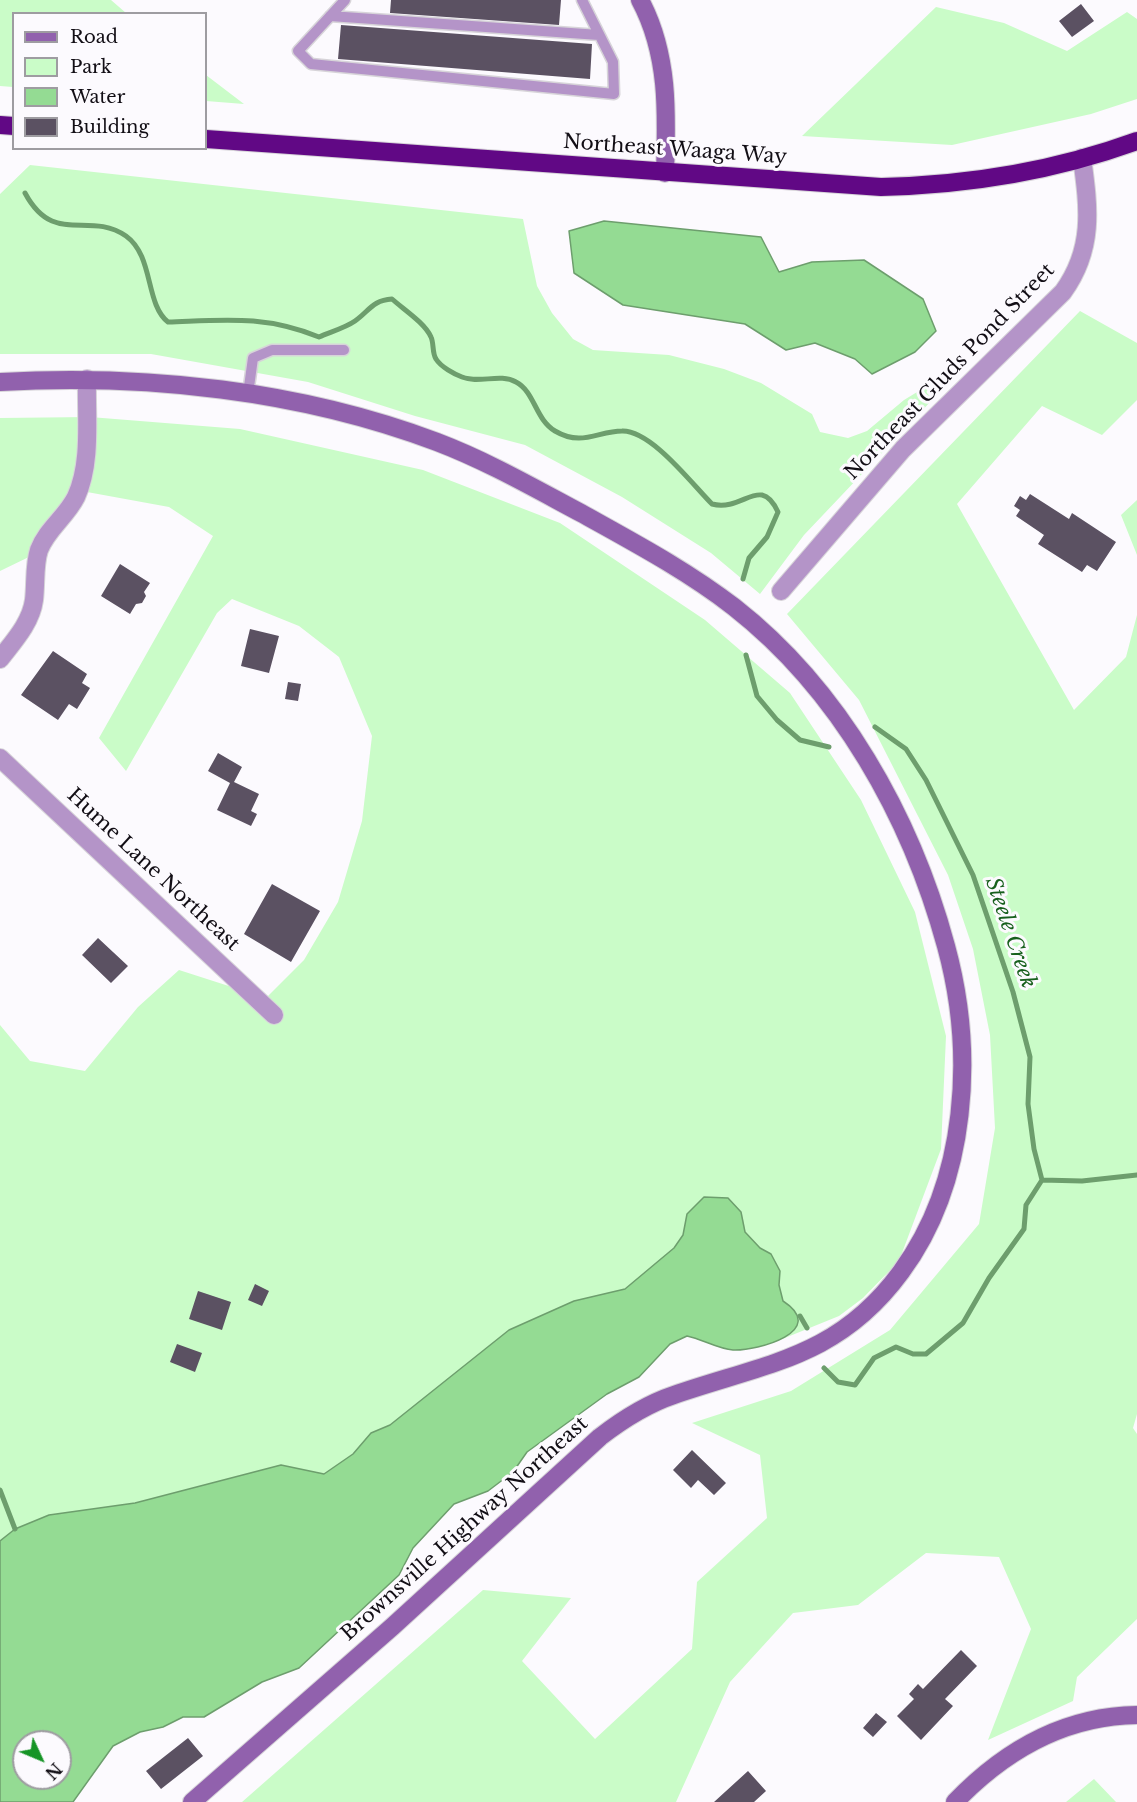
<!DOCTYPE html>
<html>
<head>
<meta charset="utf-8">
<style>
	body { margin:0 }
	#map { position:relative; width:1137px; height:1802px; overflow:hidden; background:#fcfafe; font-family:"Libre Baskerville",serif }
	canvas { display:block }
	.legend { position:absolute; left:12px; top:12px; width:195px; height:138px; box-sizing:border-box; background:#fcfafe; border:2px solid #9e9ca1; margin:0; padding:8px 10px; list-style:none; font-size:18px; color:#120e15 }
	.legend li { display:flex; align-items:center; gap:12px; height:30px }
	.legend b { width:30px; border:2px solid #9e9ca1 }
	.north { position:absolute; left:12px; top:1730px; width:60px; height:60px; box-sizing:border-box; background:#fcfafe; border:2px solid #9e9ca1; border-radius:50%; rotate:134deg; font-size:16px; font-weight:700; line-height:24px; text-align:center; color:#120e15 }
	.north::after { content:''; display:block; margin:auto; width:21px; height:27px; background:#169426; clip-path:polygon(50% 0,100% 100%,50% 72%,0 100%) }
</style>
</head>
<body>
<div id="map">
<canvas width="1137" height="1802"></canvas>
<ul class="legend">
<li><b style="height:8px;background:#9161ad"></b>Road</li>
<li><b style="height:16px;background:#cafcc8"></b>Park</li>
<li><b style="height:16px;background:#94db93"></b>Water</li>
<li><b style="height:16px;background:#5b5162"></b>Building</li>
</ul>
<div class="north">N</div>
</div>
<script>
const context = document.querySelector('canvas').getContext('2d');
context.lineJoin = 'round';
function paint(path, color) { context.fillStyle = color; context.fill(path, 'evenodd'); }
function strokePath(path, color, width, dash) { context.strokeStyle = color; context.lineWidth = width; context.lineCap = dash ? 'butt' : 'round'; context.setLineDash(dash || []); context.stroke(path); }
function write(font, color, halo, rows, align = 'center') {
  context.font = font + ' "Libre Baskerville",serif'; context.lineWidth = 6; context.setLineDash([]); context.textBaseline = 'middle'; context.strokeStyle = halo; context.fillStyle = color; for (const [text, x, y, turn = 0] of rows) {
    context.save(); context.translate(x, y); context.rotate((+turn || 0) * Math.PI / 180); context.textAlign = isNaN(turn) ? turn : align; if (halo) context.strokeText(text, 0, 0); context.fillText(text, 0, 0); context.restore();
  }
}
paint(new Path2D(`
	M0,0H111L126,13L14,14L13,87L0,86Z
	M936,7L1004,23L1067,51L1127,12L1137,19V99L1091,114L952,145L802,136Z
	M206,75L244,104L206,101Z
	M30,165L523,219L537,286L552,313L573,339L593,350L669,355L724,369L761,383L812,414L820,432L848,438L867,431L904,400L927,386L933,399L804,535L760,594L711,553L622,497L525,445L415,416L308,382L151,354H0V194Z
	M1080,311L1137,343V400L1102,435L1042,406L957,504L1074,710L1126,657L1137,615V1414L1133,1428L1137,1434V1619L1077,1677L1073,1701L988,1740L1031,1629L999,1557L926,1553L858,1605L793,1613L730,1682L676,1802H242L483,1590L571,1598L522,1661L595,1739L692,1649L697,1582L767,1518L760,1455L692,1423L791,1391L890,1330L979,1224L995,1128L990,1035L973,949L948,875L859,700L787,614Z
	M90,417L240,429L423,470L560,523L705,620L790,693L861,800L915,912L946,1036L941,1149L899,1261L863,1298L839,1316L775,1342L732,1350L687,1336L670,1344L639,1377L607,1394L527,1452L513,1472L488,1491L454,1504L413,1548L399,1575L299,1668L262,1682L204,1717H183L163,1727L140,1732L113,1746L73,1802H0V1025L30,1061L85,1071L138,1007L179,970L266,998L304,960L338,902L362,821L372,736L339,657L299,626L232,599L217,613L126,771L99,738L213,536L169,507L87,492L31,556L0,571V418ZM24,1742H60V1778H24Z
	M1137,500V555L1121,515Z
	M1094,1779L1116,1802H1066Z`), '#cafcc8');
const water = new Path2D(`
	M604,221L761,237L779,272L812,262L864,260L923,299L936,331L915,352L872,374L855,359L815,343L786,350L745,324L623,305L574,273L569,231Z
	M704,1197L728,1198L741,1212L745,1232L760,1248L771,1254L780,1271L779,1285L783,1301C829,1331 758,1351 733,1350C718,1349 702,1339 687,1336L670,1344L639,1377L607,1394L527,1452L513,1472L488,1491L454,1504L413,1548L399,1575L299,1668L262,1682L204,1717H183L163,1727L140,1732L113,1746L73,1802H0V1541L15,1529L49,1515L135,1503L281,1465L324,1474L353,1454L371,1433L390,1425L509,1330L574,1301L625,1289L674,1248L683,1235L687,1214ZM24,1742H60V1778H24Z`);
paint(water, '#94db93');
strokePath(water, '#6d9e6d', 1.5);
strokePath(new Path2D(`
	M25,193C54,247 88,210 126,236C154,256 145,304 168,322C226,320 264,315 319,337C330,332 345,328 355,321C369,311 373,300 392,299C403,309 425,323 431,337C434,343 432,353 436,359C441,367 454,374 462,377C479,384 500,373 516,382C535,392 535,419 555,431C582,447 598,431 622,431C651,430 692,484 712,504C744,512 760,474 778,512L767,537L749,558L743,579
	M746,655L757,696L777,720L800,740L829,747
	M875,727L906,749L926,780L973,875L1013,992L1030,1057L1028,1104L1034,1149L1042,1180
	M1042,1180L1082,1181L1137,1175
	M800,1316L807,1328
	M824,1368L838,1382L855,1385L874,1358L896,1347L913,1354H926L963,1323L989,1278L1024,1229L1026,1205L1042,1180
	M0,1490L15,1529`), '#6d9e6d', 5);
paint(new Path2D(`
	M391,0H561L559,25L390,13Z
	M1081,4L1094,21L1072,37L1059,21Z
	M341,25L592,44L590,79L338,59Z
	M1030,494L1069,519L1072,513L1116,542L1097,571L1087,565L1082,572L1038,544L1044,535L1016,516L1020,510L1014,506L1020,496L1026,500Z
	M120,564L150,583L144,592L146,596L142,603L136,604L130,614L101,596Z
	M250,629L279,636L269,673L241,666Z
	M53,651L87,674L82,683L90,688L77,709L69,704L58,720L21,695Z
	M288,682L301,684L298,701L285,699Z
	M218,753L242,767L234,782L259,794L251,811L257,814L251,826L217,810L230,783L208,771Z
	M272,884L320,911L291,962L244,934Z
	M98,938L128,966L111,983L82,955Z
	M255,1284L269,1291L262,1306L248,1300Z
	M198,1291L231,1302L222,1330L189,1319Z
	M177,1344L202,1353L195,1372L170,1362Z
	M692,1450L726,1483L714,1495L698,1480L691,1488L673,1470Z
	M961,1650L977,1666L945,1699L953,1706L921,1740L897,1716L914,1699L909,1694L918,1684L923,1689Z
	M876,1713L887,1722L873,1737L863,1728Z
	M188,1738L203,1756L161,1789L146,1771Z
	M748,1771L766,1791L754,1802H714Z`), '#5b5162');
const lane = new Path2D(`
	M345,0L298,51L311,64L614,94L613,62L582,0
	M330,16L599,35
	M248,394L253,358L272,350H344`);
const street = new Path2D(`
	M781,591L903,449L1063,292C1094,249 1089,209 1082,158
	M0,659C13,642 31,623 34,600C36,584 34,565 39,550C47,529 66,517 76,497C92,462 86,417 87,379
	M0,758L274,1015`);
const secondary = new Path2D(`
	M640,0C669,54 667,113 665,173
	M0,382C146,374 299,390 437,442C487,461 534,488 581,513C633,542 686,570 734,607C840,690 911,817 946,946C975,1052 968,1181 901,1272C838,1358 766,1363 674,1395C647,1404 622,1420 600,1437L392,1627L192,1802
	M955,1802C1004,1751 1065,1716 1137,1715`);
const highway = new Path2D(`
	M0,125L14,126
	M206,139L881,187C968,185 1055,171 1137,141`);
strokePath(lane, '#d7d4d9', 13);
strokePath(street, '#d7d4d9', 20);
strokePath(secondary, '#d7d4d9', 20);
strokePath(highway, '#d7d4d9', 20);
strokePath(lane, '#b494c8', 10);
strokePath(street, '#b494c8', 18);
strokePath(secondary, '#9161ad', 18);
strokePath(highway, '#610885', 18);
write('20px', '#120e15', '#fcfafe', [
	["Northeast Waaga Way",675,150,4],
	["Northeast Gluds Pond Street",950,372,-46],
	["Hume Lane Northeast",153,870,43],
	["Brownsville Highway Northeast",465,1529,-42]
]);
write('italic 21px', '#18601d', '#fcfafe', [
	["Steele Creek",1010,933,71]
]);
</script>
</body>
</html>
